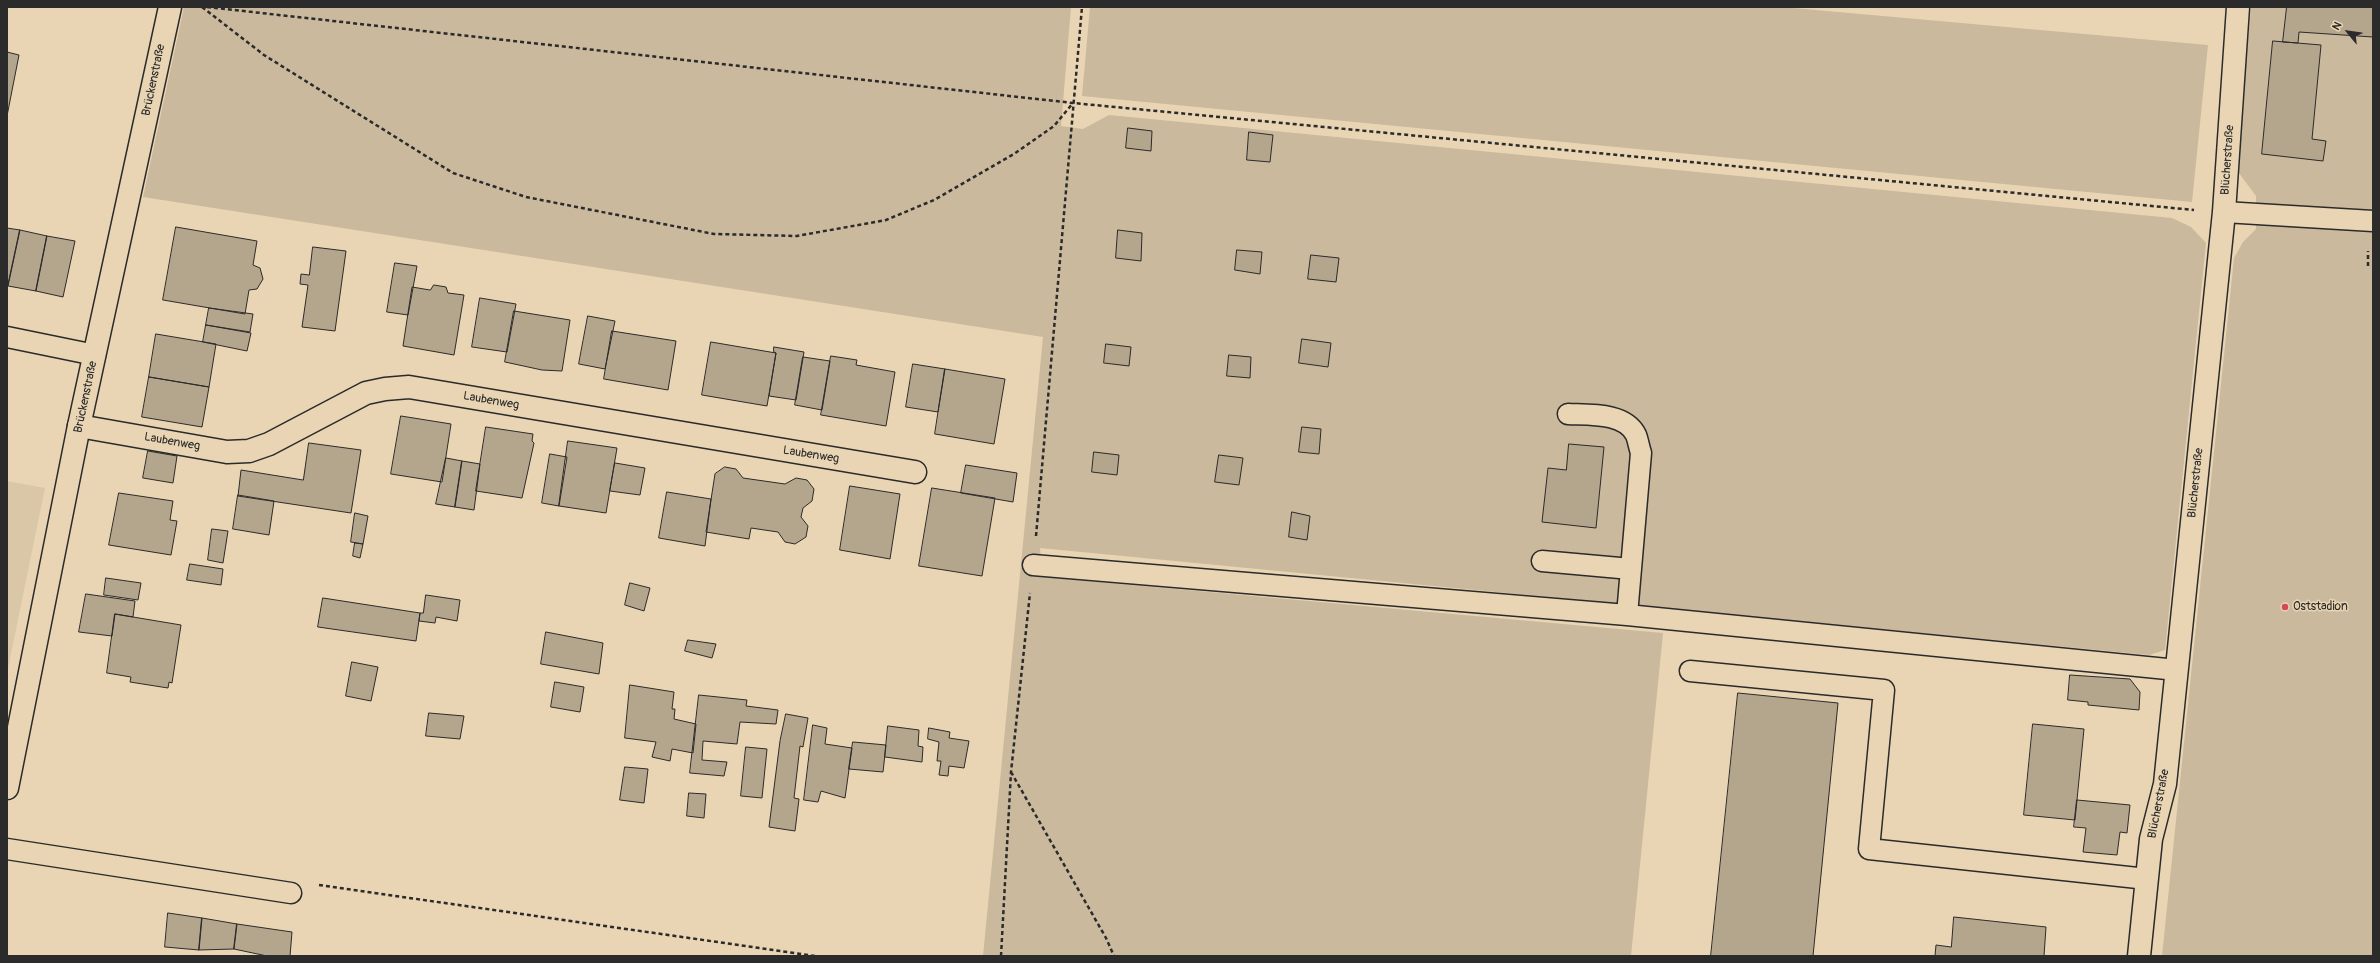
<!DOCTYPE html>
<html>
<head>
<meta charset="utf-8">
<style>
	body { margin:0 }
	#map { position:relative; width:2380px; height:963px; overflow:hidden; background:#e9d5b3; font-family:Pangolin,sans-serif }
	canvas { display:block }
	.frame { position:absolute; inset:0; border:8px solid #2b2b2b; pointer-events:none }
	.north { position:absolute; left:2328px; top:12px; width:40px; height:40px; -webkit-text-stroke:3px #e9d5b3; paint-order:stroke; rotate:299deg; font-size:11px; font-weight:700; line-height:16px; text-align:center; color:#2b2b2b }
	.north::after { content:''; display:block; margin:auto; width:14px; height:18px; background:#2b2b2b; clip-path:polygon(50% 0,100% 100%,50% 72%,0 100%) }
</style>
</head>
<body>
<div id="map">
<canvas width="2380" height="963"></canvas>
<div class="frame"></div>
<div class="north">N</div>
</div>
<script>
const context = document.querySelector('canvas').getContext('2d');
context.lineJoin = 'round';
function paint(path, color) { context.fillStyle = color; context.fill(path, 'evenodd'); }
function strokePath(path, color, width, dash) { context.strokeStyle = color; context.lineWidth = width; context.lineCap = dash ? 'butt' : 'round'; context.setLineDash(dash || []); context.stroke(path); }
function write(font, color, halo, rows, align = 'center') {
  context.font = font + ' Pangolin,sans-serif'; context.lineWidth = 3; context.setLineDash([]); context.textBaseline = 'middle'; context.strokeStyle = halo; context.fillStyle = color; for (const [text, x, y, turn = 0] of rows) {
    context.save(); context.translate(x, y); context.rotate((+turn || 0) * Math.PI / 180); context.textAlign = isNaN(turn) ? turn : align; if (halo) context.strokeText(text, 0, 0); context.fillText(text, 0, 0); context.restore();
  }
}
paint(new Path2D(`
	M7,481L45,488L7,673Z`), '#d9c7a8');
paint(new Path2D(`
	M184,7H1071L1061,126L1083,129L1109,115L2172,218L2191,227L2206,243L2165,650L2149,655L1040,548L1043,577L1663,633L1631,956H983L1043,337L143,197Z
	M1090,7H1782L2208,45L2192,202L1082,96Z
	M2251,7H2373V956H2162L2234,258L2243,242L2256,229V196L2236,169Z`), '#cab99d');
const building = new Path2D(`
	M2287,7H2373V37L2299,32L2298,43L2283,42Z
	M2273,41L2321,45L2312,139L2326,141L2323,161L2262,154Z
	M7,52L19,55L7,116Z
	M1128,128L1152,131L1151,151L1126,148Z
	M1249,132L1273,135L1270,162L1247,160Z
	M176,227L257,241L253,265L260,268L263,279L257,289L249,290L245,314L163,300Z
	M7,228L20,230L8,286H7Z
	M20,230L47,236L36,291L8,286Z
	M1118,230L1142,233L1141,261L1116,258Z
	M47,236L75,241L63,297L36,291Z
	M313,247L346,251L335,331L302,327L308,285L300,284L301,274L309,275Z
	M1237,250L1262,252L1260,274L1235,270Z
	M1311,255L1339,258L1336,282L1308,279Z
	M395,263L417,266L408,315L387,312Z
	M434,285L446,287L448,293L464,295L454,355L403,346L412,287L430,290Z
	M480,298L516,304L507,352L472,347Z
	M209,308L253,314L250,332L206,325Z
	M514,311L570,320L562,371L542,370L505,362Z
	M588,316L615,321L605,369L579,364Z
	M206,325L251,333L247,351L203,342Z
	M612,331L676,341L668,390L604,379Z
	M156,334L216,344L209,387L149,377Z
	M1302,339L1331,343L1328,367L1299,363Z
	M711,342L776,353L767,406L702,395Z
	M1106,344L1131,347L1129,366L1104,363Z
	M774,347L804,352L796,400L769,396L776,353L774,352Z
	M1229,355L1251,357L1250,378L1227,376Z
	M831,356L857,360L856,365L895,372L886,426L821,415Z
	M803,357L830,361L822,410L795,405Z
	M913,364L945,369L938,412L906,407Z
	M945,369L1005,379L994,444L935,434Z
	M149,377L209,387L202,427L142,417Z
	M401,416L451,424L442,482L391,474Z
	M486,427L533,434L532,441L534,443L522,498L476,491Z
	M1302,427L1321,429L1319,454L1299,452Z
	M568,441L617,448L606,513L559,506Z
	M309,443L361,450L351,513L238,496L241,470L303,480Z
	M1569,444L1604,447L1596,528L1542,522L1548,468L1566,470Z
	M148,451L177,456L173,483L143,478Z
	M1094,452L1119,455L1117,475L1092,472Z
	M550,454L567,457L559,506L542,503Z
	M1219,455L1243,458L1239,485L1215,482Z
	M446,458L462,461L455,507L436,504Z
	M462,461L480,464L474,510L455,507Z
	M615,463L645,468L640,495L610,491Z
	M966,465L1017,473L1013,502L961,493Z
	M725,467L736,469L743,478L785,484L796,478L807,480L814,489L812,501L803,508L801,517L808,526L806,537L795,544L785,542L778,532L751,528L749,539L706,532L715,474Z
	M850,486L900,494L890,559L840,550Z
	M932,488L995,498L982,576L919,566Z
	M667,492L711,499L705,546L659,538Z
	M119,493L173,501L170,520L177,521L171,555L109,545Z
	M238,495L274,501L269,535L233,529Z
	M1292,512L1310,516L1307,540L1289,537Z
	M355,513L368,516L363,544L351,542Z
	M212,529L228,531L223,563L208,560Z
	M355,543L363,544L360,558L353,556Z
	M190,564L223,569L221,585L187,580Z
	M106,578L141,583L138,600L104,595Z
	M630,583L650,588L644,611L625,605Z
	M86,594L135,601L133,617L115,614L112,636L79,632Z
	M426,595L460,600L457,621L436,617L435,623L419,621L420,613H423Z
	M323,598L420,613L416,641L318,627Z
	M115,614L181,625L172,683L169,682L168,688L130,682L131,677L107,673Z
	M546,632L603,643L599,674L541,664Z
	M688,640L716,644L712,658L685,651Z
	M352,662L378,667L371,701L346,696Z
	M2070,675L2130,679L2140,692L2139,710L2088,705V702L2068,700Z
	M555,682L584,687L580,712L551,707Z
	M630,685L674,692L672,709H675L674,719L696,724L693,753L672,749L670,761L652,757L656,742L625,738Z
	M1738,693L1838,703L1813,956H1711Z
	M699,695L747,700L746,706L778,710L776,724L740,722L737,744L703,741L702,760L727,762L724,776L690,773Z
	M429,713L464,716L460,739L426,736Z
	M786,714L808,718L803,747L800,746L794,798L799,799L795,831L769,827L780,741Z
	M2033,724L2084,729L2075,820L2024,815Z
	M813,725L827,728L825,744L852,748L845,798L821,791L818,802L804,800Z
	M888,726L919,730L918,746L923,747L922,762L885,757Z
	M929,728L950,732L949,738L969,741L964,768L949,766L948,776L939,775L941,761H937L939,742L928,739Z
	M853,742L886,745L883,772L849,769Z
	M746,747L767,749L762,798L741,796Z
	M625,767L648,769L644,803L620,800Z
	M689,793L706,794L704,818L687,816Z
	M2077,800L2130,805L2127,833L2120,832L2117,855L2083,852L2086,828L2074,827Z
	M168,913L202,918L199,950L165,947Z
	M1954,917L2046,927L2044,956H1935L1936,945L1951,947Z
	M202,918L237,924L234,949L199,950Z
	M237,924L292,932L290,956H267L234,949Z`);
paint(building, '#b4a58d');
strokePath(building, '#2b2b2b', 1);
const lane = new Path2D(`
	M2224,212L2373,221
	M7,337L95,355
	M1568,414C1588,415 1625,412 1636,435C1638,440 1639,447 1641,453L1627,615
	M1542,561L1631,569
	M1033,565L1627,615L2177,670
	M1690,671L1884,690L1869,849L2147,879
	M7,849L291,893`);
const street = new Path2D(`
	M79,426L227,452L249,451L269,444L366,393L385,389L409,387L915,472
	M2139,956L2151,839L2165,784L2224,212L2238,7`);
const secondary = new Path2D(`
	M7,788L79,426L170,7`);
strokePath(lane, '#2b2b2b', 23);
strokePath(street, '#2b2b2b', 25);
strokePath(secondary, '#2b2b2b', 25);
strokePath(new Path2D(`
	M202,7L264,55L453,173L526,197L714,234L797,236L886,220L934,200L1014,154L1054,126L1073,103
	M207,7L1073,103L2194,210
	M2368,266V251
	M1036,536L1082,7
	M1011,772L1106,938L1114,956
	M319,885L815,956
	M1001,956L1011,772L1030,593`), '#2b2b2b', 2.5, [4, 3]);
strokePath(lane, '#e9d5b3', 20);
strokePath(street, '#e9d5b3', 22);
strokePath(secondary, '#e9d5b3', 22);
for (const [x, y, r, color] of [
	[2285,607,4,"#d1495b"]
]) { const dot = new Path2D(); dot.arc(x, y, r, 0, 2 * Math.PI); context.fillStyle = color; context.fill(dot); strokePath(dot, '#e9d5b3', 1.5); }
write('12px', '#2b2b2b', '#e9d5b3', [
	["Brückenstraße",154,80,-78],
	["Blücherstraße",2228,160,-86],
	["Brückenstraße",86,397,-78],
	["Laubenweg",491,401,10],
	["Laubenweg",172,442,10],
	["Laubenweg",811,455,9],
	["Blücherstraße",2196,483,-84],
	["Blücherstraße",2159,804,-79]
]);
write('12px', '#2b2b2b', '#e9d5b3', [
	["Oststadion",2293,607]
], 'left');
</script>
</body>
</html>
